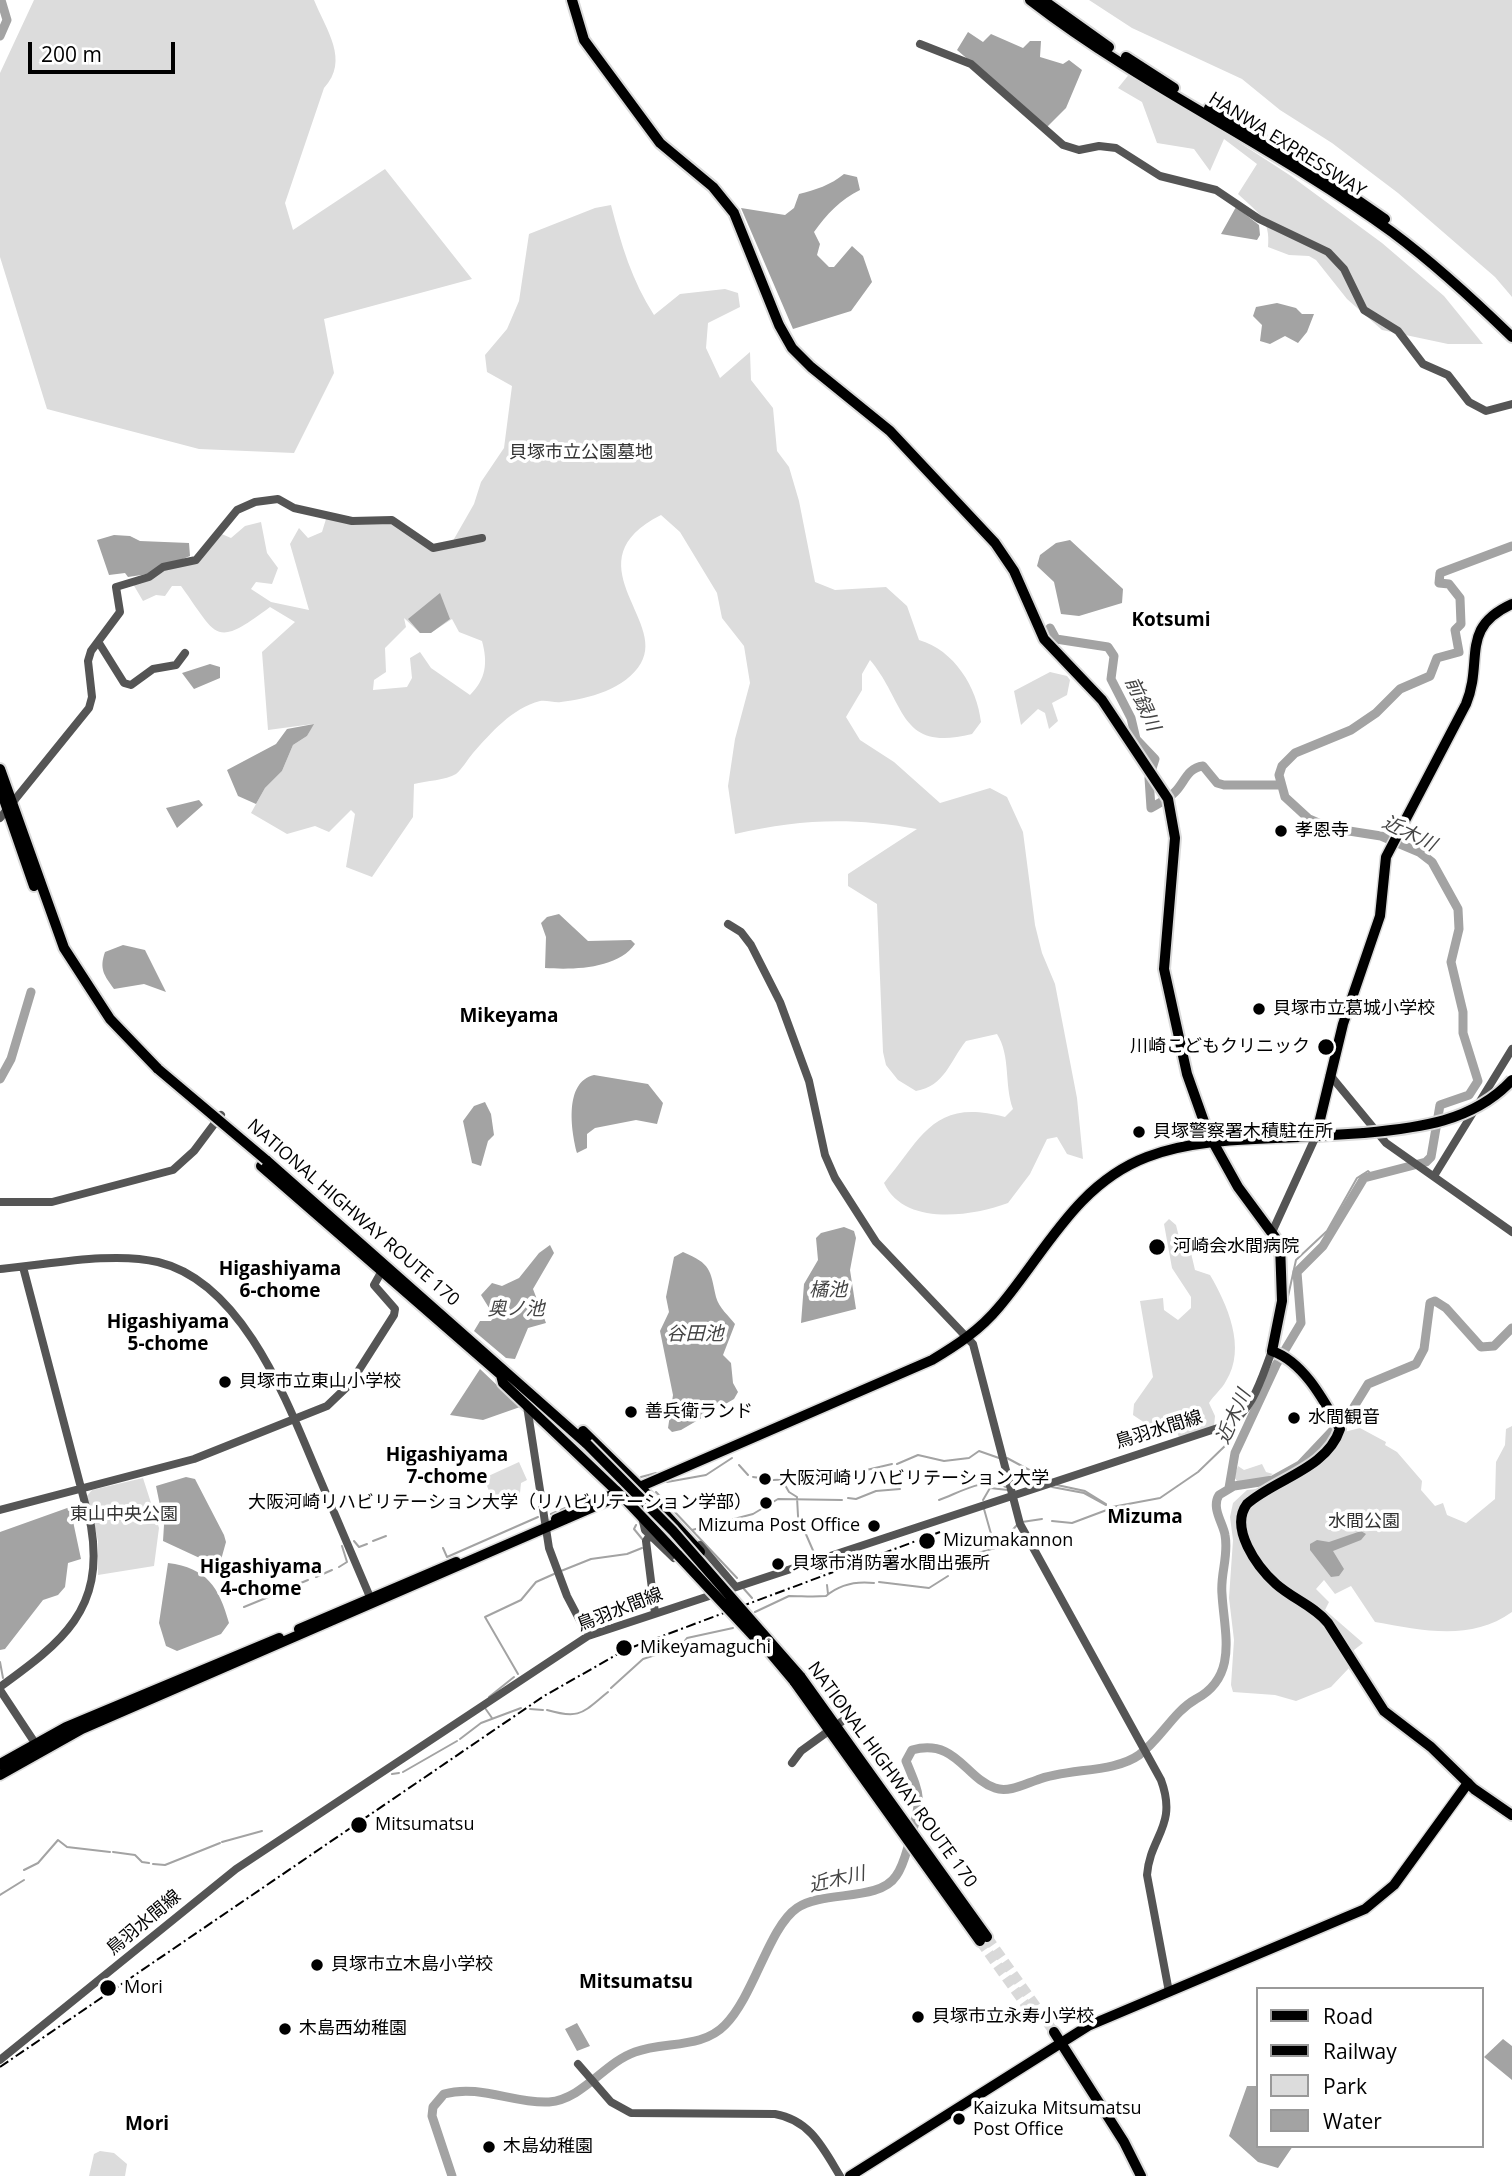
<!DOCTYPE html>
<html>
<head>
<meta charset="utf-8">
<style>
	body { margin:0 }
	#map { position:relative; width:1512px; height:2176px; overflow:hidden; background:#fff; font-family:"Open Sans",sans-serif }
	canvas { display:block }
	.legend { position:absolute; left:1256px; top:1987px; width:228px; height:161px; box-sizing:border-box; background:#fff; border:2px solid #999; margin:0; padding:9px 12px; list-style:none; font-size:21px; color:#000 }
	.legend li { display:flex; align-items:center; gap:14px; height:35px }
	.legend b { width:35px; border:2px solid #999 }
	.scale { position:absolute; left:28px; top:42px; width:147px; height:32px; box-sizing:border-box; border:4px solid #000; border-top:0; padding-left:9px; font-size:21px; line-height:24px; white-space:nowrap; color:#000; -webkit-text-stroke:5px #fff; paint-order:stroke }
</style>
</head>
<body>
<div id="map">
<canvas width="1512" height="2176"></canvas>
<ul class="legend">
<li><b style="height:9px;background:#000"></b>Road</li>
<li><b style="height:9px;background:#000"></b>Railway</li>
<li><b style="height:19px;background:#dcdcdc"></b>Park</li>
<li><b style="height:19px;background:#a3a3a3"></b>Water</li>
</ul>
<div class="scale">200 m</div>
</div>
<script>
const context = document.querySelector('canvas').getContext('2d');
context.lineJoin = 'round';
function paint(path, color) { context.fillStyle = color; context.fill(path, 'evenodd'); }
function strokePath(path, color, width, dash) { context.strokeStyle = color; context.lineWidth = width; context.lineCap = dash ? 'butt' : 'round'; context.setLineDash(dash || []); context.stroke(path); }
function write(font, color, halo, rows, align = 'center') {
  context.font = font + ' "Open Sans","Noto Sans JP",sans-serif'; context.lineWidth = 7; context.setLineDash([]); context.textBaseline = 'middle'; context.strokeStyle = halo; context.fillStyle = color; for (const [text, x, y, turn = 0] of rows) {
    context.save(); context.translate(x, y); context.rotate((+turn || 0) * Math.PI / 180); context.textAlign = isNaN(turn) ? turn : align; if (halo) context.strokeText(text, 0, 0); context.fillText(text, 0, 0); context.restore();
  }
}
paint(new Path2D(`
	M34,0H314C326,30 350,60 324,88L285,203L293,230L385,169L472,279L324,319L334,373L294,453L199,449L47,409L0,257V73Z
	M1089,0H1512V297L1495,277L1398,193L1332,143L1280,110L1242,79L1132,28Z
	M1131,72L1291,176L1382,243L1444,296L1483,344H1448L1382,330L1347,299L1316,260L1309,256L1289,255L1268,247C1271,219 1257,212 1238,194L1257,164L1224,139L1210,171L1194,149L1157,143L1142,102L1118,88Z
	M611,205C621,244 632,281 654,315L680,294L725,289L738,293L740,307L708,323L706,348L720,378L750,352L751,380L773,408L777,451L789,467L799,501L815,582L835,590L886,587L907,606L919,640C954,650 977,687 981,722L972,734C898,753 906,702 870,660L862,674V690L846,717L860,740L894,762L940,803L990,788L1007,797L1023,832L1035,925L1042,953L1055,984L1077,1098L1083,1159L1067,1154L1057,1137L1047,1139L1030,1174L1008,1203C970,1217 904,1226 884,1183C923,1136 934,1098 1005,1117L1013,1109C1004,1085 1011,1056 997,1034L966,1041C950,1061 945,1086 916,1091L898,1080L886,1065L883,1052L877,904L848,886V874L917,829C851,817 800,819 735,834L728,786L735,739L750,683L744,646L722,618L717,593L680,532L661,515C570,561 667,620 641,663C626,689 588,699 561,702C555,703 547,700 540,701C512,708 491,733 473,753C468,759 462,769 456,774C446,780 426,781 414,784L413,817L372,877L346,867L355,814L351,810L329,832L315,826L287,834L251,813L265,788L282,771L293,745L307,736L313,724L268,730L262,652L295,622L270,607C214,649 218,637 181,586H172L165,596L156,595L143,601L133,584L163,568L196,560L217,532L231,538L245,526L261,522L267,553L278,568L272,584L256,582L251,589L271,602L309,610L290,544L299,528L308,538L322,532L326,519H385L428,546H450L474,504L481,482L504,448L512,386L487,372L485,355L507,329L519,301L529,234L595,208ZM404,618L420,633L432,632L452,619L459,632L482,641C488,663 486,679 470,695L431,668L420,652L410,658L412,678L407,687L373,690L374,680L386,672L385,648L406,627Z
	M1050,672L1067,676L1070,680L1067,695L1052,703L1058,721L1049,729L1045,713L1038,709L1021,725L1014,691Z
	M1169,1219L1176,1225L1182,1249L1191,1253L1195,1270L1210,1275C1227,1304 1247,1348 1226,1381C1222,1389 1214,1395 1209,1403L1215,1416L1214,1427L1179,1437L1175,1428L1154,1429L1133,1415L1134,1404L1153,1377L1140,1301L1163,1298L1164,1310L1178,1320L1191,1308V1297L1172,1268L1164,1224Z
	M1512,1426V1612C1470,1642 1422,1630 1375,1622L1351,1586L1335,1594L1324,1580L1316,1589L1329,1602L1325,1610L1363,1643L1354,1650L1349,1668L1331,1687L1296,1701L1275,1695L1233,1692L1231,1685L1234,1640L1229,1598L1233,1540L1230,1517L1233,1503L1247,1490L1267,1488L1298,1469L1344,1432L1360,1428L1386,1442L1385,1445L1397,1452L1422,1481L1421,1490L1435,1506L1443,1503L1447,1515L1466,1523L1495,1499L1496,1462L1505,1445L1506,1429Z
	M519,1462L527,1480L521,1483L520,1493L494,1504L484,1478Z
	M1262,1464L1266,1472L1273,1474L1258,1482L1237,1481L1234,1477L1238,1466L1244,1470Z
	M143,1478L159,1528L154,1566L98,1575V1541L87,1496L92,1490Z
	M100,2151L114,2153L127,2164L125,2176H89L94,2154Z`), '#dcdcdc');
paint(new Path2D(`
	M968,32L983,42L991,34L1023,48L1030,41H1041L1040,57L1063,64L1069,60L1082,70L1066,108L1047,127L957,50Z
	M844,174L857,177L860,190C841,199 826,215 814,232L820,244L817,255L829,267H834L852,246L863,256L872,282L851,311L793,329L741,208L785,215L794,208L799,194C815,190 831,185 844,174Z
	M1236,207L1259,225L1260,235L1257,240L1221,234Z
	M1277,303L1296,308L1302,314H1314L1307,332L1298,343L1285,336L1270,344L1260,341L1262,325L1253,316L1256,307Z
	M114,535L130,536L140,541L189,543L190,556L148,574L128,577L125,573L109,575L97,540Z
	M1070,540L1123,589L1122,603L1079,616L1061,614L1054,582L1037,566L1040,555L1056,543Z
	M440,593L450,619L431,633H420L408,619Z
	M210,664L220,667V678L194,689L182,673Z
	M314,724L307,736L293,745L282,771L265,788L256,804L238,796L227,770L276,744L287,729Z
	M199,800L203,805L177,828L166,808Z
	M559,914L588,941L631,940L635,944C618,969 573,970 545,968L546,937L541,923L547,917Z
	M123,945L145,950L166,992L144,984L114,989C104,975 99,969 105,952Z
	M594,1075L648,1084L663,1103L657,1124L636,1120L595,1128L587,1134V1148L577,1153C571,1130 564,1082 594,1075Z
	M485,1102L491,1114L494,1135L488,1141L481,1166L472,1163L463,1121L474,1106Z
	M844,1227L854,1231L856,1238L850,1270L856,1309L801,1323L804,1284L818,1260L816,1238L821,1233Z
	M550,1245L554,1253L533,1289L546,1323L528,1328L515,1359L506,1358L474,1331L480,1321H491L494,1316L481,1295L492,1283L502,1286L519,1278L539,1253Z
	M683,1252C711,1264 710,1269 716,1297C719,1308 729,1316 735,1324L723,1355L731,1363L733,1383L738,1392L734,1399L681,1430L672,1432L668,1428L673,1395L660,1331L669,1312L666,1297L674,1257Z
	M480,1369L520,1407L483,1420L450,1415Z
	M186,1477L195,1479L224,1535L226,1542L219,1567L163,1541L164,1525L156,1486Z
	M70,1507L81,1559L68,1563L65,1587L58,1595L43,1600L5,1649L0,1650V1532Z
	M1361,1531L1366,1534L1361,1540L1333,1551L1344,1569L1339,1576L1331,1577L1310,1550V1544L1317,1540L1329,1542Z
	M168,1563C207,1568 219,1587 229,1623L221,1634L177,1651L166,1646L159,1623Z
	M577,2023L590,2046L577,2051L565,2029Z
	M1503,2039L1512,2046V2080L1484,2057Z
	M1247,2086H1258V2146H1293L1278,2168L1258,2162L1229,2136Z`), '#a3a3a3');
strokePath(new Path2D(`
	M1287,1301L1296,1260L1327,1231L1357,1178L1368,1171L1371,1174
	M1007,1458L1048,1480
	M897,1464L918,1455L944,1461L969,1458L979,1451L999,1458
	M739,1465L748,1475
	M841,1476L892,1464
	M641,1477L656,1473
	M753,1477L768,1479
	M781,1478L789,1492L797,1497L798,1516L815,1555
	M773,1480L837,1477
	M667,1482L706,1475L732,1458
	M1057,1485L1085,1491L1106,1504
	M1052,1487L1084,1493L1106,1505
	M656,1492L737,1578
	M848,1498L856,1499L876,1491L900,1489
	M939,1500C959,1493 985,1476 1006,1487
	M983,1500L990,1488L1008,1490
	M1112,1507L1160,1498L1198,1472L1228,1443
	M551,1514L601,1493
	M1052,1521L1072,1523L1112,1508
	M1022,1522L1042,1519
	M636,1525L634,1529L643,1540
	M692,1530L753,1514L778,1499L842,1500
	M354,1541L359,1547L367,1544
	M373,1541L386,1536
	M998,1546L1017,1525
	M443,1548L447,1557L538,1517
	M968,1556L995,1548L984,1509
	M817,1564L821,1573
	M339,1567L347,1562L342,1546
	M561,1571L591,1559L627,1554L642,1548
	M316,1577L332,1570
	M879,1582L929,1588L948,1576
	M827,1585L828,1594
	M291,1587L308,1580
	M744,1589L752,1598
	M244,1607L283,1591
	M755,1612L789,1596C802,1596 812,1597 826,1596C840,1584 857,1581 874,1583
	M0,1662L3,1678
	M518,1674L485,1617L521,1600L536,1582L554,1574
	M611,1688L643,1659L680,1647L687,1638L733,1628
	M489,1697L514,1677
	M485,1708L492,1718
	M530,1709L543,1710
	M547,1710C581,1720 583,1712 608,1692
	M460,1739L481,1723L521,1708
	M403,1772L457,1741
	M392,1774L399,1773
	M222,1842L262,1831
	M113,1852L135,1855L142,1862L149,1863
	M153,1864L165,1865L220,1843
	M24,1870L38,1863L58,1840L67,1847L110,1852
	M0,1895L24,1880`), '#a3a3a3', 2);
strokePath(new Path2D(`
	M0,36L7,20L1,0
	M1050,628L1056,639L1108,647L1114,656L1111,679L1131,718L1136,739L1155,759L1149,778L1151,808C1159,803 1168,799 1175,792C1185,782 1187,768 1203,766L1217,783L1224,785H1281
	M0,1079L11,1059L31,992
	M1229,1488L1235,1453L1276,1365L1301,1323L1297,1272L1323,1246L1364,1178L1426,1162L1431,1157L1440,1105L1469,1095L1478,1081L1463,1033V1012L1451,962L1459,929L1458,909L1432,862L1419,852L1381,836L1330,828L1309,819L1285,797L1279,775L1282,766L1295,753L1351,730L1376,713L1400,689L1430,676L1437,658L1459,652L1455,630L1461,624L1460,598L1449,584L1439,583L1440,573L1512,546
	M452,2176L432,2116L433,2107L444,2094C480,2084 514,2104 549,2102C583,2099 604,2063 635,2052C665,2041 702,2049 725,2025C754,1996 769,1927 797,1908C823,1890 879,1902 896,1876C904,1865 907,1849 911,1837C922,1798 921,1797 906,1761L912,1750C956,1738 965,1778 995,1788C1008,1793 1025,1784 1037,1780C1067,1768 1114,1773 1139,1755C1161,1739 1173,1712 1196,1699C1239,1676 1224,1632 1222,1594C1220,1574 1229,1556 1225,1535C1223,1523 1211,1508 1219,1495L1234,1486L1273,1480L1300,1465L1352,1410L1368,1384L1416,1364L1424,1349L1430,1303L1435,1301L1446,1308L1481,1347L1494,1346L1512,1328`), '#a3a3a3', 9);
strokePath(new Path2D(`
	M987,1937L1054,2032
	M980,1941L1028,2008`), '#d9d9d9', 10, [10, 5]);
const major = new Path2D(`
	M556,1519L623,1490
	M299,1629L456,1562
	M0,1764L66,1727L279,1638
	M0,1775L82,1729L932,1360C957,1345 980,1330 999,1307C1045,1253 1076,1184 1147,1157C1198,1137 1262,1140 1316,1136L1343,1024L1380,916L1386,857L1466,704C1484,660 1459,628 1512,604
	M850,2176L1088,2026L1365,1909L1394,1885L1468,1783`);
const highway = new Path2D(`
	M572,0L584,40L660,143L713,187L734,213L779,325L792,348L811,367L890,431L995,543L1014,571L1044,639L1102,700L1168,799L1175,838L1164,969L1187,1074L1208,1133L1238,1187L1280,1244L1282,1301L1272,1351C1304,1362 1324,1401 1340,1429C1327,1469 1275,1479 1247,1504C1229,1528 1257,1567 1276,1584C1293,1599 1314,1606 1328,1623L1384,1711L1431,1747L1474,1789L1512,1815
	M1030,0C1144,88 1276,147 1392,232C1435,264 1474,300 1512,337
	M1043,0L1109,47
	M1126,57L1174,88
	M1209,108L1317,172L1385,219
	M0,769L64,948L110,1019L158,1069
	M0,788L34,886
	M1316,1136L1364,1133
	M266,1160L587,1444
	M261,1166L500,1374
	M501,1375L503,1383L626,1500L678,1555
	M583,1431L641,1488L700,1552
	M800,1676L987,1937
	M794,1681L980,1941
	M1054,2032L1124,2142L1141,2176`);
strokePath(major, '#dbdbdb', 13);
strokePath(highway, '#dbdbdb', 14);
strokePath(new Path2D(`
	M920,44L971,64L1063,145L1079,150L1099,146L1116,148L1160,176L1216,190L1259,219L1328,252L1344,269L1364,310L1398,331L1423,364L1448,375L1469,402L1486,411L1512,404
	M99,643L124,683L131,685L153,669L176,665L185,653
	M0,818L89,708L92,697L88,661L91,651L120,612L116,587L149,577L163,567L196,560L237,510L255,502L278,499L294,508L352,521L392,520L433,548L482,538
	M728,924L741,932L751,945L780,1002L809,1081L825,1155L835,1178L876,1242L973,1344L1020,1524L1161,1780C1178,1826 1150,1836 1147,1875L1169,1992
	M1330,1075L1386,1143L1512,1232
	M1434,1176L1512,1049
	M0,1202H52L173,1170L194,1151L221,1115
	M1273,1230L1316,1136
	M0,1269C47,1265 112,1251 158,1262C242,1282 286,1399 316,1470C334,1512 352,1554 370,1597
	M527,1406L549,1548L567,1596L588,1636
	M0,1510L194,1459L327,1406L350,1384L394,1315L395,1309L374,1285L383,1269
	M642,1517L645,1530L674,1558
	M650,1535L646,1541L655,1613
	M700,1545L735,1586
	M0,1687C62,1642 105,1610 91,1526L23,1267
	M0,1690L39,1749
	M792,1763L801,1751L848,1717V1707L841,1698
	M0,2060L236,1869L588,1636L1227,1425C1253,1412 1262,1376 1272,1351
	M578,2064L611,2102L631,2113L775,2114C810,2120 823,2148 840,2176`), '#555', 8);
strokePath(major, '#000', 10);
strokePath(highway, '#000', 10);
strokePath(new Path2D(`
	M0,2067L544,1696L625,1650L940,1532`), '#000', 2, [10, 3.5, 2, 3.5]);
const highwayBridge = new Path2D(`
	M158,1069L266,1160
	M1364,1133C1418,1128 1473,1122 1512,1080
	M587,1444L673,1531L800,1676
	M678,1555L760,1643
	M757,1637L794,1681`);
strokePath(highwayBridge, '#dbdbdb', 14, []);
strokePath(highwayBridge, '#000', 10);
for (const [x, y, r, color] of [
	[1281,831,7,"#000"],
	[1259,1009,7,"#000"],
	[1326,1047,9,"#000"],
	[1139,1132,7,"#000"],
	[1157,1247,9,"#000"],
	[225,1382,7,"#000"],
	[631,1412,7,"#000"],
	[1294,1418,7,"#000"],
	[765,1479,7,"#000"],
	[766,1503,7,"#000"],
	[874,1526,7,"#000"],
	[927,1541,9,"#000"],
	[778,1564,7,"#000"],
	[624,1648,9,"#000"],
	[359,1825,9,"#000"],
	[317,1965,7,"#000"],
	[108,1988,9,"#000"],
	[918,2017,7,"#000"],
	[285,2029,7,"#000"],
	[959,2119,7,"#000"],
	[489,2147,7,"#000"]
]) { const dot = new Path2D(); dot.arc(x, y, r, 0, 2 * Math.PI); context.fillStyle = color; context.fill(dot); strokePath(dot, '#fff', 2.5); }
write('18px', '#000', '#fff', [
	["HANWA EXPRESSWAY",1287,145,32],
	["NATIONAL HIGHWAY ROUTE 170",353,1213,41],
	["鳥羽水間線",1159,1430,-17],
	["鳥羽水間線",620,1610,-21],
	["NATIONAL HIGHWAY ROUTE 170",892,1775,54],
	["鳥羽水間線",144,1923,-40]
]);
write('18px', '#333', '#fff', [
	["貝塚市立公園墓地",581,453],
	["東山中央公園",124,1515],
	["水間公園",1364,1522]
]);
write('18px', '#000', '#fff', [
	["孝恩寺",1295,831],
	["貝塚市立葛城小学校",1273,1009],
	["川崎こどもクリニック",1310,1047,"right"],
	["貝塚警察署木積駐在所",1153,1132],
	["河崎会水間病院",1173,1247],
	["貝塚市立東山小学校",239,1382],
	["善兵衛ランド",645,1412],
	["水間観音",1308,1418],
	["大阪河崎リハビリテーション大学",779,1479],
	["大阪河崎リハビリテーション大学（リハビリテーション学部）",752,1503,"right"],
	["Mizuma Post Office",860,1526,"right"],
	["Mizumakannon",943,1541],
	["貝塚市消防署水間出張所",792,1564],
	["Mikeyamaguchi",640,1648],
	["Mitsumatsu",375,1825],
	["貝塚市立木島小学校",331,1965],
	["Mori",124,1988],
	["貝塚市立永寿小学校",932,2017],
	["木島西幼稚園",299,2029],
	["Kaizuka Mitsumatsu",973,2109],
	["Post Office",973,2130],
	["木島幼稚園",503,2147]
], 'left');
write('bold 19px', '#000', '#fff', [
	["Kotsumi",1171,621],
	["Mikeyama",509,1017],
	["Higashiyama",280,1270],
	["6-chome",280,1292],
	["Higashiyama",168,1323],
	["5-chome",168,1345],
	["Higashiyama",447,1456],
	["7-chome",447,1478],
	["Mizuma",1145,1518],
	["Higashiyama",261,1568],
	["4-chome",261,1590],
	["Mitsumatsu",636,1983],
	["Mori",147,2125]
]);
write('italic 19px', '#444', '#fff', [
	["前録川",1142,704,65],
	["近木川",1409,834,26],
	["橘池",828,1291],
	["奥ノ池",516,1310],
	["谷田池",695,1335],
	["近木川",1234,1417,-66],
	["近木川",837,1880,-13]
]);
</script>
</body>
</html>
